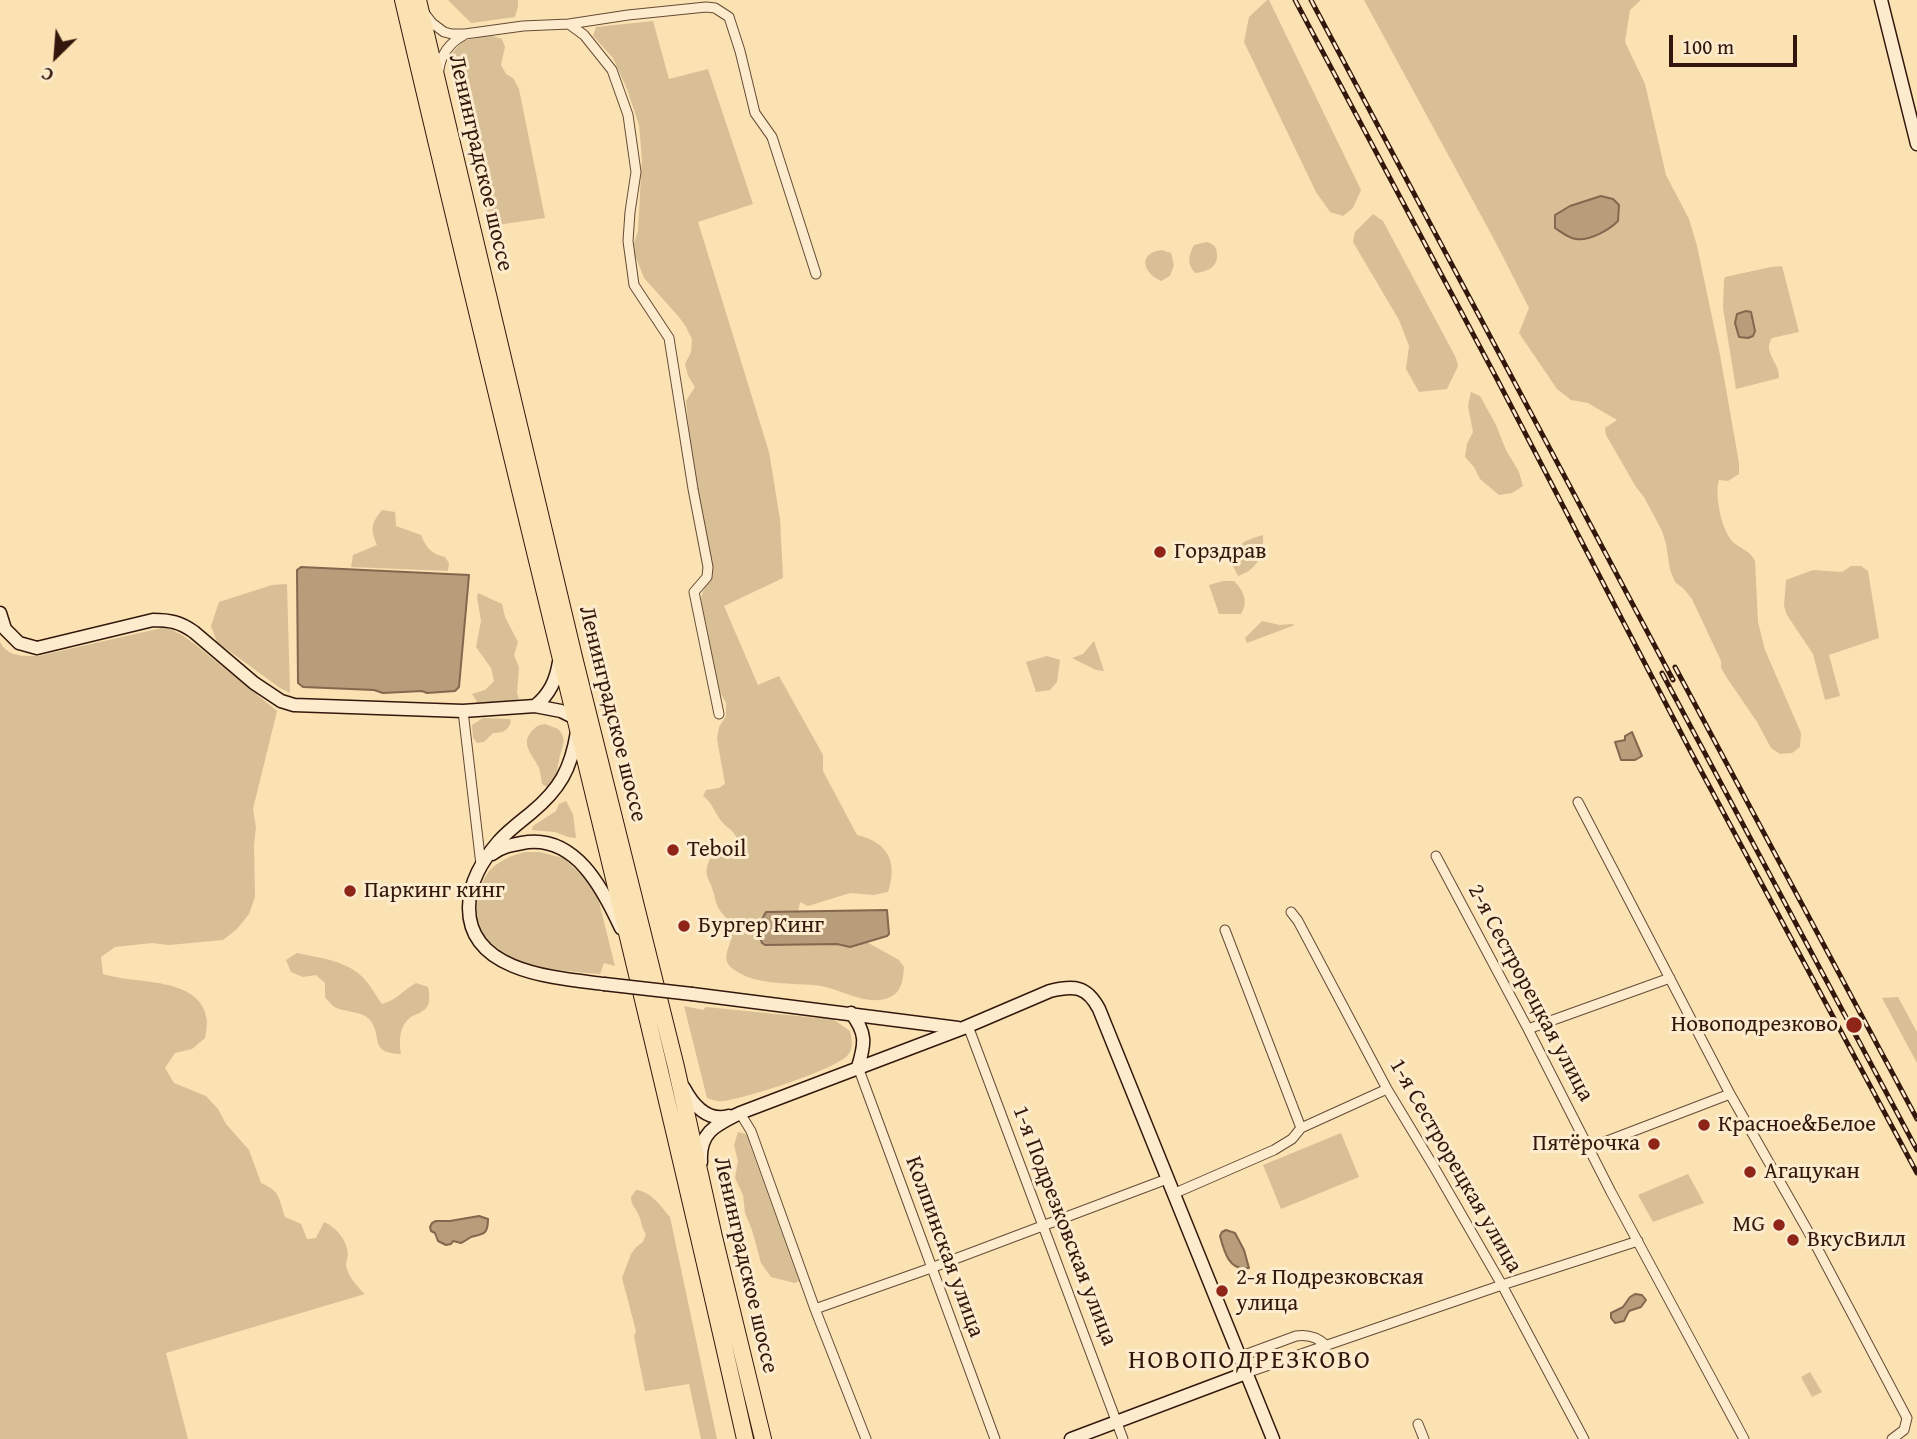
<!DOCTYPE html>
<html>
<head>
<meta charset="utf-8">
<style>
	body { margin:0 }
	#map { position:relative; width:1917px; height:1439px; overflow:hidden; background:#fae2b2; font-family:"Gentium Book Plus",serif }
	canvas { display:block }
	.north { position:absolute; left:21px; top:21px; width:70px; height:70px; -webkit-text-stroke:5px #fceccd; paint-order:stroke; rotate:205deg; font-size:19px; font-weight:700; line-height:28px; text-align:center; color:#34170c }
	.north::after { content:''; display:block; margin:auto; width:24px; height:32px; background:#34170c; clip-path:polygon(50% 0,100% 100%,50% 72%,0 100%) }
	.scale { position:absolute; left:1669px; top:35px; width:128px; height:32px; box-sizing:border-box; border:4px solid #34170c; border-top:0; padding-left:9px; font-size:21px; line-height:24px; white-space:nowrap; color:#34170c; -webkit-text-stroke:5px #fceccd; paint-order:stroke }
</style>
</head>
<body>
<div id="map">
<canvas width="1917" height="1439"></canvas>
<div class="north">С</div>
<div class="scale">100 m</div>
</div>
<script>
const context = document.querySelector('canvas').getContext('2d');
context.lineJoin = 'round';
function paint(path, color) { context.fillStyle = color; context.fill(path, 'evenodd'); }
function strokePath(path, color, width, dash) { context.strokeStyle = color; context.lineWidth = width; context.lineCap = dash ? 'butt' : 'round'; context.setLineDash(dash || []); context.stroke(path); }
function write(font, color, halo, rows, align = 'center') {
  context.font = font + ' "Gentium Book Plus",serif'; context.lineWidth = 6; context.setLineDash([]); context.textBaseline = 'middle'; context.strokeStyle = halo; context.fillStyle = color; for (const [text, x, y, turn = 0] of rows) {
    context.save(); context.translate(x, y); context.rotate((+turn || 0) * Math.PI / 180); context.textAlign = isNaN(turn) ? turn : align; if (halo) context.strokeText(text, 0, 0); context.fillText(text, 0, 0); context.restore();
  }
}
paint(new Path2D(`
	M448,0H518V6L515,17L471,23Z
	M1267,0H1269L1361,190L1353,208L1343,216L1330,212L1316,192L1244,42L1249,17Z
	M1364,0H1641L1630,10L1625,42L1645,84L1666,175L1689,219L1697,246L1720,355L1739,463V474L1728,481L1719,480C1714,495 1722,533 1734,543C1743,550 1750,551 1755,561L1758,622L1765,650L1801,733L1800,747L1792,753L1780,754L1771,748L1757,722L1727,678L1721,668V661L1692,599L1684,589L1675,582L1670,570L1666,544L1662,531L1644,497L1636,487L1606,435L1605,428L1617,420L1588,403L1571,400L1557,389L1519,333L1529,308L1496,243Z
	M653,21L669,79L708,69L753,204L698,222L769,452L780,519L783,578L724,606L758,685L779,676L823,755V771L857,835C888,842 898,862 888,892L874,895L850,893L808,906L800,902L798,912L766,913L837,944L849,947L865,941L899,960L904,967C903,980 902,993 888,998C866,1006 843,990 821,986C793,982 757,987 733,969C715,956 741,938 729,921C726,917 721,913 719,909C716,904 715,899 714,894C710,878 702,876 710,859C723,857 731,852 738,841C733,829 732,832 724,824C715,815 713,803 703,796L706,790L719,788L725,784L717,739L719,727L726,716V703L716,685L701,599C703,586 710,581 712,567L691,457L686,401L695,387L688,376L685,364L691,352L692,339L686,327L679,317L644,278L635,255L634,243L638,231L642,159L639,125L627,89L613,58L593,36L596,27Z
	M490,35L502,39L505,47L501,65L506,74L513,78L519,89L545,218L490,226L466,124L474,120L475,111L469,105L461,102C457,92 457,86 463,77L451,54L463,41Z
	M1373,214L1383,221L1456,358L1458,366L1447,389L1419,392L1406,369L1409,346L1399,320L1353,242L1355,232Z
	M1207,242C1215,245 1217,247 1217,256C1217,268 1206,272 1195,273C1186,263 1189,255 1194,245Z
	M1162,250L1171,253L1174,265L1170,276L1161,281C1143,273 1137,253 1162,250Z
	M1782,266L1799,332L1772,338C1762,353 1780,362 1779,378L1736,389L1723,308L1724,280L1725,277L1771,267Z
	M1471,392L1480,396L1496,425L1506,450L1519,472L1523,486L1512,493L1499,495L1480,479L1474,467L1465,457L1467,444L1473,432L1468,406Z
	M382,510L395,512L396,526L421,535C426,548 432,554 445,557L449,563L448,571L351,567L353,555L377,545C370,529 371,524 382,510Z
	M1263,535C1264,555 1257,570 1238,576L1232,564C1240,541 1241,542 1263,535Z
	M1851,566H1861L1868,571L1879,638L1829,655L1840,696L1825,700L1813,654L1787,615L1784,606L1786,580L1813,570L1842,572Z
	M1223,581H1234C1243,590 1249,601 1241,614H1219L1209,585Z
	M287,584L290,693L280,688L217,642L211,626L219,602L272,585Z
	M478,593L502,604L505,617L518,642L514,655L519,667L517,693L519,699C503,706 495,702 479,705L472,694L485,690L494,681L491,668L476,647L481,621L477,597Z
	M1262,621L1280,625L1291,624L1295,625L1247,643L1245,638Z
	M166,627L182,635L196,645L277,711L253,809L256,827L254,845L255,897L249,914L237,929L223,940L169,945L152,943L115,947L101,957L103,974C135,985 202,975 207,1021C207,1026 206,1033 205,1038L192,1049L175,1053L165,1068L174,1083L206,1096L218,1109L226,1124L249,1150L261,1183C281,1191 279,1200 285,1217L301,1224L307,1239L316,1238L324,1222C336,1227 347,1240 348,1254C348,1257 346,1261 346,1265C347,1275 358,1288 365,1294L166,1353L188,1439H0V642C8,657 23,656 38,656Z
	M1094,641L1104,671L1096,670L1072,658L1083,654Z
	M1047,656L1060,660L1057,682L1050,690L1036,692L1026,662Z
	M483,718L510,719L511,722C508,731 502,733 493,733L484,742L477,743L473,738L472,725Z
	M545,724L558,729C569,740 561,747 559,761C557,766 557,772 557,778L547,787L542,784C541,779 541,773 539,768C534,756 520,745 531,732C536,727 537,725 545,724Z
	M566,801L573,814L576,838L568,837L555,832L532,830L533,826L556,811L559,804Z
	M525,852H540L563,858L586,879L598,898L615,966L604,963L600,974C568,971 533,970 505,953C497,948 489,942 484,935C472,916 476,885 491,869C501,860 512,855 525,852Z
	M297,953C320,958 351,961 367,982C373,989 376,997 382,1004C397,1000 402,991 416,983L428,987C430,997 431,1007 421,1012C417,1015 415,1014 411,1017C399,1026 399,1040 401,1054C368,1053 383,1037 370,1020C361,1010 343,1013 333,1006C330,1003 327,1000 325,997V983L316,975L303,977L291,972L286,960Z
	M1898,997L1917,1032V1063L1882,998Z
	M684,1006L703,1010L706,1007L817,1018L830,1017L850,1031C852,1040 854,1049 847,1056C831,1071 747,1098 723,1101C718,1102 713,1100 707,1098Z
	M738,1132L746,1134L799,1281L795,1283L771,1277L761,1263L752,1230L745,1213L743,1195L735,1178L738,1161L734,1145Z
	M1341,1133L1359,1177L1281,1209L1263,1165Z
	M1688,1174L1704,1203L1653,1222L1638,1195Z
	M636,1190C650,1191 661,1206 670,1217L717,1439H701L689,1384L645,1391L634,1336L636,1331L622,1278L631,1254L636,1247L643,1242L646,1234C642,1228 642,1225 640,1218C637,1209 631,1206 631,1197Z
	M1810,1372L1822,1392L1812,1397L1801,1377Z`), '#d8bf96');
const water = new Path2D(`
	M1601,196L1613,199L1619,205L1618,221C1609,230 1590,241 1576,239C1568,238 1561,232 1555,228V215L1570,206Z
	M1746,311L1751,312L1755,331L1753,336L1748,338L1739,337L1735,323L1737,314Z
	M301,567L469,575L459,687L455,691L427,693L422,691L383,693L374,690L303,687L298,683L297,570Z
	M1632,732L1642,756L1635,760H1621L1615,742L1625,740V736Z
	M887,910L889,934L887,936L850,947L837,944L765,945L762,943C758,934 760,921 766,912Z
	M479,1216L488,1219C488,1235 483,1234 471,1237C468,1239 465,1241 461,1243L453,1241L451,1244L446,1245L438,1241L435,1233L431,1231L430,1227L432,1223L436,1221H450Z
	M1226,1230L1235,1233L1244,1250L1249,1268C1229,1272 1224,1251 1220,1236L1222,1232Z
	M1635,1294L1642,1295L1646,1300L1641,1307L1629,1311L1624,1321L1615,1323L1611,1318V1313L1623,1307L1630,1297Z`);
paint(water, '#b79d7a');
strokePath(water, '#83674e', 2);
const street = new Path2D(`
	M425,14L432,23L444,32L452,34H465L523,26L569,24L628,15L706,7L715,8L729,17L740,51L755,113L772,137L816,274
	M569,24L584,35L612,70L628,115L636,172L630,212L628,241L634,285L669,338L693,489L708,567L707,577L694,592L719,714
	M439,70C441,54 449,43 464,35
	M463,711L481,865
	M1578,802L1730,1094L1813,1240L1907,1418L1904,1430L1892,1439
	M1436,856L1528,1029L1611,1192L1744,1439
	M1291,912L1298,921L1387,1089L1434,1167L1502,1285L1584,1439
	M1225,930L1301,1128
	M968,1026L1123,1439
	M1528,1029L1670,978
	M858,1067L995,1439
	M740,1113L751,1131L815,1309L866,1439
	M1589,1148L1730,1094
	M1173,1194L1274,1150L1292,1139L1301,1128L1387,1089
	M815,1309L931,1268L1167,1179
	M1239,1357L1296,1336C1308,1334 1317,1337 1326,1345
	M1246,1373L1502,1285L1638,1241
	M1418,1424L1424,1439`);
const secondary = new Path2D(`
	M1881,0L1917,144
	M0,613L5,629L19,643L37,648L153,620C170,620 180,622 194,632L254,683L281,701L294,705L463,711L535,706L561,711L577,719
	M535,706C550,694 556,680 559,662
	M577,732C571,769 560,789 531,813C520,822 508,831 499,841C482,861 469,882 469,908C469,973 557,978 604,984
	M492,854C501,847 511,845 522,843C575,833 603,889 621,928
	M692,994L958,1028
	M851,1013C867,1033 865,1044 858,1067
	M684,1088C693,1105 708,1122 729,1116
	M701,1162C699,1132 716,1125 740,1113L961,1029L1050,991C1074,985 1087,986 1099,1009L1273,1439
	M1071,1439L1246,1373`);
const highway = new Path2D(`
	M403,0C515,480 637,958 745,1439
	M418,0L574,657L676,1067L714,1237L763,1439`);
strokePath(street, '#664a36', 11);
strokePath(secondary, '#34170c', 15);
strokePath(highway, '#34170c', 18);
strokePath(street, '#fceccd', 9);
strokePath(secondary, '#fceccd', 12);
strokePath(highway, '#fae2b2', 16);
const rail = new Path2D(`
	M1295,0L1497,379L1692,754L1917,1173
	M1311,0L1673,680
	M1675,667L1917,1119
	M1662,673L1917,1150`);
strokePath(rail, '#34170c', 5);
strokePath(rail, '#fceccd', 2.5, [8]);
const secondaryBridge = new Path2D(`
	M604,984L692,994`);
strokePath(secondaryBridge, '#34170c', 15, []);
strokePath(secondaryBridge, '#fceccd', 12);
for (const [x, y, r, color] of [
	[1160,552,7,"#8f2418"],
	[673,850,7,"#8f2418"],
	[350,891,7,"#8f2418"],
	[684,926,7,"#8f2418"],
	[1854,1025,9,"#8f2418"],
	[1704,1125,7,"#8f2418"],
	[1654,1144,7,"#8f2418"],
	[1750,1172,7,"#8f2418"],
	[1779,1225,7,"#8f2418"],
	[1793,1240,7,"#8f2418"],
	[1222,1291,7,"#8f2418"]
]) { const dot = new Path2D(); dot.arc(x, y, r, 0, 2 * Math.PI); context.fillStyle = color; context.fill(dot); strokePath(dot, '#fceccd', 2.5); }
write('23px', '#34170c', '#fceccd', [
	["Ленинградское шоссе",480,163,77],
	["Ленинградское шоссе",612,714,76],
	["2-я Сестрорецкая улица",1530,993,62],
	["1-я Сестрорецкая улица",1455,1166,60],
	["1-я Подрезковская улица",1064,1226,69],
	["Колпинская улица",944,1247,70],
	["Ленинградское шоссе",745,1265,77]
]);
write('23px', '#34170c', '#fceccd', [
	["Горздрав",1174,552],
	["Teboil",687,850],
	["Паркинг кинг",364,891],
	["Бургер Кинг",698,926],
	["Новоподрезково",1838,1025,"right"],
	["Красное&Белое",1718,1125],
	["Пятёрочка",1640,1144,"right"],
	["Агацукан",1764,1172],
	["MG",1765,1225,"right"],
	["ВкусВилл",1807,1240],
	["2-я Подрезковская",1236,1278],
	["улица",1236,1304]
], 'left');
context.letterSpacing = '2px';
write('26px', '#34170c', '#fceccd', [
	["НОВОПОДРЕЗКОВО",1250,1361]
]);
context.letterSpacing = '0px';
</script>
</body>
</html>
